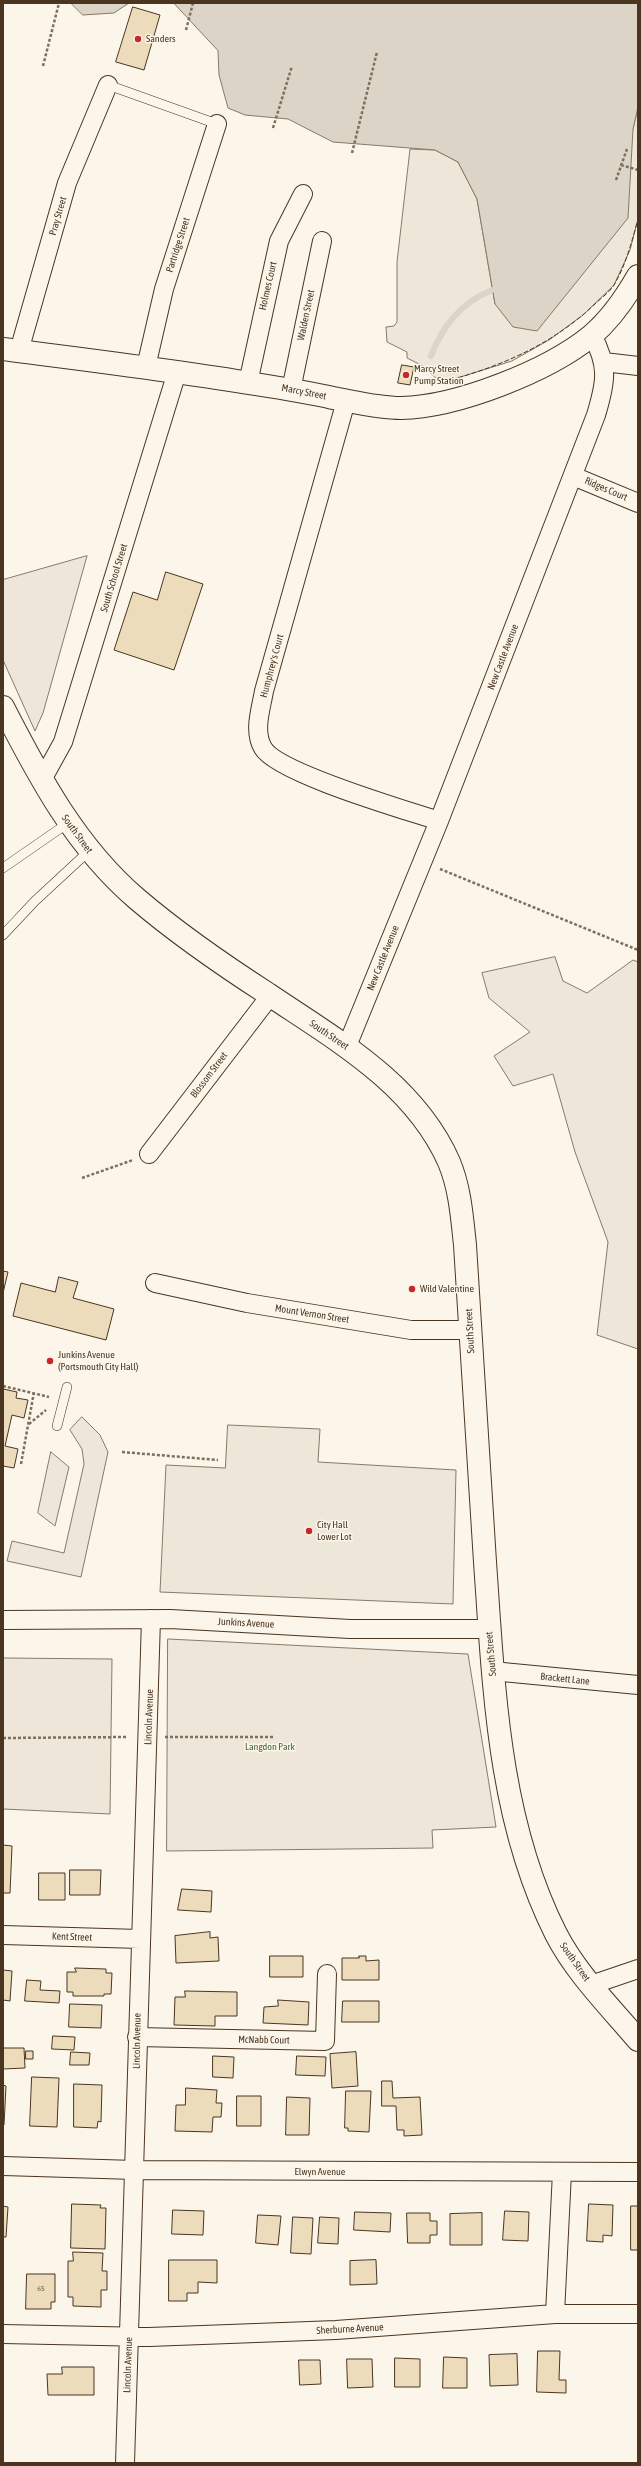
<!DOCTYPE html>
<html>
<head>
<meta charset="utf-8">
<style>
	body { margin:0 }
	#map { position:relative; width:641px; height:2466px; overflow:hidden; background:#fbf6e9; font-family:"Asap Condensed",sans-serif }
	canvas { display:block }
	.frame { position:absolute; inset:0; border:4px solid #4a3520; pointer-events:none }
</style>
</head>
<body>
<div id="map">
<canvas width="641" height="2466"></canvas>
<div class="frame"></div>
</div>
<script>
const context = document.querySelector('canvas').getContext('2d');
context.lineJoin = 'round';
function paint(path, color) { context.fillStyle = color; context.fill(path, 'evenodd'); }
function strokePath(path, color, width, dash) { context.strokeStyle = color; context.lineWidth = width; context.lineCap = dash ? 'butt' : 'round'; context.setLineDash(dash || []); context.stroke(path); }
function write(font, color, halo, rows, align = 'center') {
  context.font = font + ' "Asap Condensed",sans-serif'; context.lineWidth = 3; context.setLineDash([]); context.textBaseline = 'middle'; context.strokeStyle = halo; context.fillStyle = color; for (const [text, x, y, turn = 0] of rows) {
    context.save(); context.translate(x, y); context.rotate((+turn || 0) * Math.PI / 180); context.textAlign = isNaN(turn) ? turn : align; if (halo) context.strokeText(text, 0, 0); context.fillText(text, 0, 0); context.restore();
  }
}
const green = new Path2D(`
	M638,107V219L630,250L614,285L583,315L549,340L512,361L441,383L423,366L407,358V352L387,342L386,327L394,326L397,322V262L410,149L435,150L458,162L477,199L495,304L633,129Z
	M87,556L43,713L35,731L3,660V580Z
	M555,957L563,981L587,993L633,960L638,962V1349L597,1335L608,1242L575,1152L553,1074L513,1086L494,1056L530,1032L489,998L482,973Z
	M168,1639L468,1654L496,1827L432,1830L433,1848L167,1851Z
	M3,1658L112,1659L110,1814L3,1809Z`);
paint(green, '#ede6d9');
strokePath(green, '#887966', 1);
const parking = new Path2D(`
	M82,1417L100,1435L108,1452L81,1577L7,1561L12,1541L64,1553L84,1464L82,1449L70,1430Z
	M228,1425L320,1429L318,1462L456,1470L453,1604L160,1592L166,1465L225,1468Z
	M51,1452L69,1467L55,1526L38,1513Z`);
paint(parking, '#ede7d9');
strokePath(parking, '#887966', 1);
const water = new Path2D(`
	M71,3H129L114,13L83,15Z
	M174,3H638V107L633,129L628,218L537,331L513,327L495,304L477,199L458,162L435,150L333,142L288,119L245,115L228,108L219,75L218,51Z`);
paint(water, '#dcd4c6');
strokePath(water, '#887966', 1);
strokePath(new Path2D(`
	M431,356C443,325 461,303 492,290`), '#dcd4c6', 6);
const building = new Path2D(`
	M133,7L160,15L144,70L116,62Z
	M402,365L414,367L410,385L398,383Z
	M166,572L203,584L174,670L114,650L133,592L157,600Z
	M3,1271L8,1272L3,1293Z
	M59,1277L78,1282L73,1298L114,1309L106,1340L13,1316L21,1283L55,1292Z
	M3,1389L17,1392L16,1398L28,1400L24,1418L12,1415L5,1446L18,1449L14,1468L3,1466Z
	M3,1845L12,1846L10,1893H3Z
	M70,1870H101L100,1895H70Z
	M39,1873H65V1900H39Z
	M182,1889L212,1891L211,1912L178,1910Z
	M210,1932V1938L218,1937L219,1961L176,1963L175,1936Z
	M270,1956H303V1977H270Z
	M359,1956H366V1961L379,1960V1980H342V1958H359Z
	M75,1968L106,1969V1973H112L111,1994H104V1996H73V1992H67V1972H76Z
	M3,1970L12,1971L10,2001L3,2000Z
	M27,1980L41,1981L40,1990L60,1991L59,2003L25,2001Z
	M185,1991L237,1992V2016H215V2026L174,2025L175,1997H185Z
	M278,2000L309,2002L308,2025L263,2023L264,2007L278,2006Z
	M343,2001H379V2022H342Z
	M70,2004L102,2005L101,2028L69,2027Z
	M53,2036L75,2037L74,2050L52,2049Z
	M3,2048H24L25,2068L3,2069Z
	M26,2051H33V2059H26Z
	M71,2052L90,2053L89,2065H70Z
	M356,2052L358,2086L332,2088L330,2054Z
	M213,2056L234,2057L233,2078L213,2077Z
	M297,2056L326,2057L325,2076L296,2075Z
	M32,2077L59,2078L57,2127L30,2126Z
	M382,2081H392L393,2098L420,2097L422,2135L404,2136V2130H397L396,2106H382Z
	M74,2084L102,2085L101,2122L98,2121L97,2128L74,2127Z
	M3,2085L6,2086L4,2125H3Z
	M186,2088L217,2090L216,2103H222L221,2117H213L212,2132L175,2131L176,2105H185Z
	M346,2091H371L369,2132L348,2131V2128H345Z
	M237,2096H261V2126H237Z
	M287,2097L310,2098L309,2135H286Z
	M72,2204L101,2205L100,2208H106L105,2249L71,2248Z
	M589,2204L613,2205L612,2236L603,2235V2242L587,2241Z
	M3,2206L8,2207L6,2237H3Z
	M631,2206H638V2250H631Z
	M173,2210L204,2211L203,2235L172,2234Z
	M505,2211L529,2212L528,2241L503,2240Z
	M355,2212L391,2213L390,2232L354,2230Z
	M407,2213H430V2221H437V2235H430V2243H408Z
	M482,2213V2245H450V2214Z
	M258,2215L281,2216L278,2245L256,2243Z
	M293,2217L313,2218L311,2254L291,2253Z
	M320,2217L339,2218L338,2244L318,2243Z
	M73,2252L103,2253L102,2271H107V2290H101V2307L73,2306V2297H68V2261H73Z
	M169,2260H217V2283L198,2282V2293H187V2301H169Z
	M376,2260L377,2284L350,2285V2261Z
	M27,2274H55V2302H51V2309H26Z
	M538,2351H560L559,2380H566V2393L537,2392Z
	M517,2354L518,2385L490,2386L489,2355Z
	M444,2357L467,2358V2388H443Z
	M395,2358L420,2359V2387H395Z
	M347,2359H372L373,2387L348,2388Z
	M299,2360H320L321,2384L300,2385Z
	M62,2367H94V2395H48L47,2374H62Z`);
paint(building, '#ecdcbc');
strokePath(building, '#4a3520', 1);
const lane = new Path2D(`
	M108,85L217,124
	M3,868L68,823
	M3,935L35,901L89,851
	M57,1426L67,1387`);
const street = new Path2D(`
	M19,351L67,183L108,85
	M604,362L638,366
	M146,367L164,289L217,124
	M248,383L279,241L303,194
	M291,390L322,241
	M346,401L264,691C261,709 253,731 263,748C277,773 406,810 439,821
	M573,476L638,503
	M42,780L63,742L177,372
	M347,1046L439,821L596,415C606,382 609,366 592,335
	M149,1154L270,996
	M155,1283L247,1303L411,1330H470
	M3,1620L170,1619L350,1629H489
	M492,1671L638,1685
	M3,1935L140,1939
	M591,1985L638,1969
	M137,2037L325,2041L327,1974
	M3,2166L135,2170L638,2172
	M555,2314H638
	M3,2334L149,2337L336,2330L555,2314L562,2172
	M125,2463L151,1619`);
const secondary = new Path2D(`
	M3,349C87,360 171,370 255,384C281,388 307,392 333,398C355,402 378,408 401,408C457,407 548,371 591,336C610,320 626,297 638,276
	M3,707C39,777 76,847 137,899C178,934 223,965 268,994C336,1040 414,1083 449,1162C460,1188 462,1217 465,1245C472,1350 478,1456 485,1562C494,1689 498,1819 556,1934C576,1973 610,2007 638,2040`);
strokePath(lane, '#4a3520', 10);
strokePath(street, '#4a3520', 20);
strokePath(secondary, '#4a3520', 24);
strokePath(new Path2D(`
	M186,30L193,3
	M43,66L59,3
	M273,128L292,66
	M352,153L377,52
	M621,165L638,170
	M616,180L627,149
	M440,869L638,950
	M82,1178L133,1160
	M3,1386L49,1397
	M29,1424L46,1410
	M122,1452L218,1460
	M21,1464L34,1392
	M165,1737H273
	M3,1738L128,1737`), '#7f6f5c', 2.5, [3, 2]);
strokePath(lane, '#fbf6e9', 9);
strokePath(street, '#fbf6e9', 18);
strokePath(secondary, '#fbf6e9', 22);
strokePath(new Path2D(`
	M431,385C492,370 549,348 595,304C601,298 610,292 614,285C626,265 632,241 638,219`), '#4a3520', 1, [5, 2]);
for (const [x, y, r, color] of [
	[138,39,4,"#c62828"],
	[406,375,4,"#c62828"],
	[412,1289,4,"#c62828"],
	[50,1361,4,"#c62828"],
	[309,1531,4,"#c62828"]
]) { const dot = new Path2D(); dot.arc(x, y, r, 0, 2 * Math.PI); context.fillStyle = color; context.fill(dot); strokePath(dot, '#fbf6e9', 1.5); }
write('8px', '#725f47', null, [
	["65",41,2288]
]);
write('10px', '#4a3520', '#fbf6e9', [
	["Sanders",146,39],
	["Marcy Street",414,369],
	["Pump Station",414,381],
	["Wild Valentine",420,1289],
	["Junkins Avenue",58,1355],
	["(Portsmouth City Hall)",58,1367],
	["City Hall",317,1525],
	["Lower Lot",317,1537]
], 'left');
write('10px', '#4a3520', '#fbf6e9', [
	["Pray Street",58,216,-74],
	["Partridge Street",178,245,-72],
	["Holmes Court",268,286,-77],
	["Walden Street",306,315,-78],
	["Marcy Street",304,392,11],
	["Ridges Court",606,489,23],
	["South School Street",114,578,-73],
	["New Castle Avenue",503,657,-69],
	["Humphrey's Court",272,666,-75],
	["South Street",77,834,54],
	["New Castle Avenue",383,958,-68],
	["South Street",329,1035,34],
	["Blossom Street",209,1075,-53],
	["Mount Vernon Street",312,1314,9],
	["South Street",470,1331,-93],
	["Junkins Avenue",246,1623,3],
	["South Street",491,1654,-95],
	["Brackett Lane",565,1679,6],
	["Lincoln Avenue",149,1717,-88],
	["Kent Street",72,1937,2],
	["South Street",575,1962,55],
	["McNabb Court",264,2040,1],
	["Lincoln Avenue",137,2041,-89],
	["Elwyn Avenue",320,2172],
	["Sherburne Avenue",350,2329,-3],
	["Lincoln Avenue",128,2365,-88]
]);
write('10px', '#436837', '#fbf6e9', [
	["Langdon Park",270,1747]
]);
</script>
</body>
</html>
